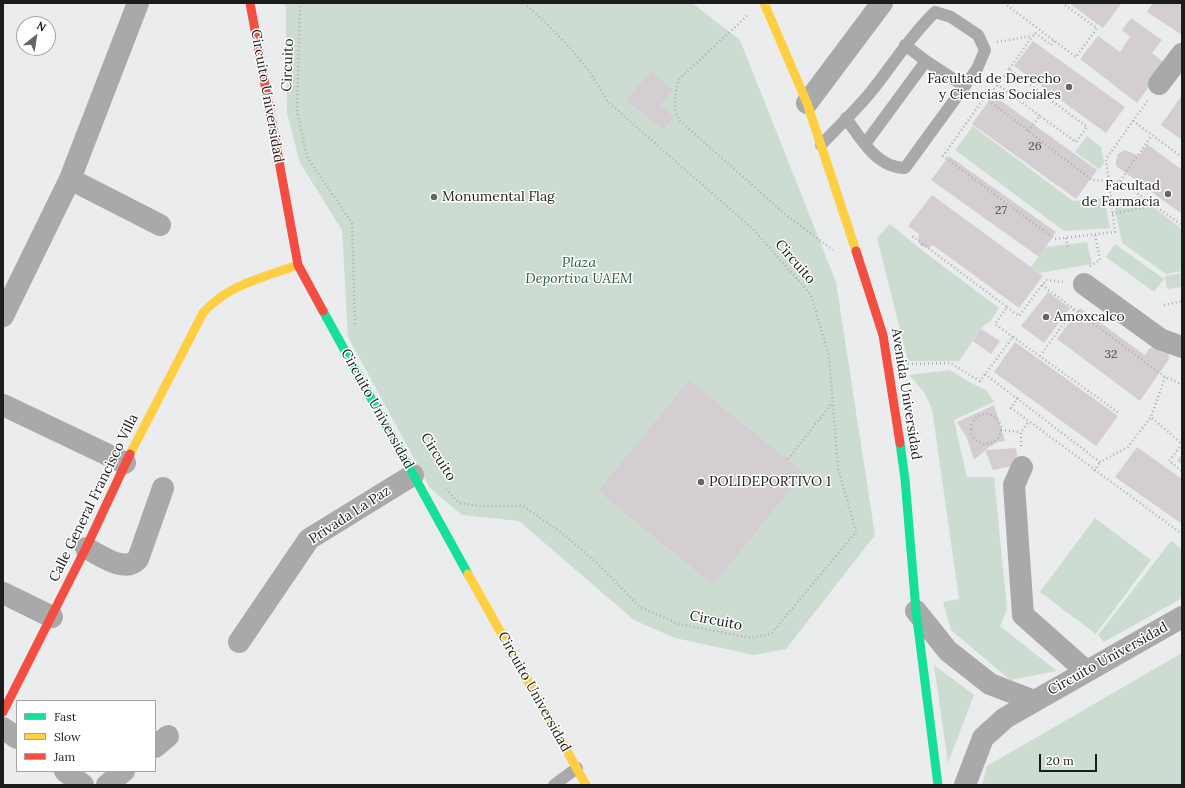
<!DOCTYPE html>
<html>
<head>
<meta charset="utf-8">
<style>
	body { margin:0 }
	#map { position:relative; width:1185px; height:788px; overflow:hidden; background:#ebecee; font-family:Lora,serif }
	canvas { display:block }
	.frame { position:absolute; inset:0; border:4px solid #1b1c1c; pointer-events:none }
	.legend { position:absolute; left:16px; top:700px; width:140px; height:72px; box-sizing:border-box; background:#fff; border:1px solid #a4a4a4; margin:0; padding:5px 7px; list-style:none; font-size:12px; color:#1b1c1c }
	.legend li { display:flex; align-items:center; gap:8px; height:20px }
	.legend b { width:20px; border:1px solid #a4a4a4 }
	.north { position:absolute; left:16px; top:16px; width:40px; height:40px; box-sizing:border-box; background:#fff; border:1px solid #a4a4a4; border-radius:50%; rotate:30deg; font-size:11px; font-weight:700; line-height:16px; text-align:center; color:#1b1c1c }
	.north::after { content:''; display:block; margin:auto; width:14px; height:18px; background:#646566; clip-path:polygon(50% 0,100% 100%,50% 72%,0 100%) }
	.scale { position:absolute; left:1039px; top:754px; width:58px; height:18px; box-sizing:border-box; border:2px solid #1b1c1c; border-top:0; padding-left:5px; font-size:12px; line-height:14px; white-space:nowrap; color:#1b1c1c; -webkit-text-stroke:3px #fff; paint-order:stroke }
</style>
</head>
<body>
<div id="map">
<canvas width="1185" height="788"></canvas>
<div class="frame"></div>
<ul class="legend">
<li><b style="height:5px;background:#16e098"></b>Fast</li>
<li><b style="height:5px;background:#ffcf43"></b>Slow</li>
<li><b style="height:5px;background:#f24e42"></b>Jam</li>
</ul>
<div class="north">N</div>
<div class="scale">20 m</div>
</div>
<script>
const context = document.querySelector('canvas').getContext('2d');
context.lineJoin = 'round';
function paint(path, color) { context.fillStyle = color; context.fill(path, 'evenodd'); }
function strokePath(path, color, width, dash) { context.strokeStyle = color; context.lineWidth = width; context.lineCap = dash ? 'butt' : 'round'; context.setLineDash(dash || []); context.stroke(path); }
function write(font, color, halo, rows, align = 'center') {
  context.font = font + ' Lora,serif'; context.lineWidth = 3; context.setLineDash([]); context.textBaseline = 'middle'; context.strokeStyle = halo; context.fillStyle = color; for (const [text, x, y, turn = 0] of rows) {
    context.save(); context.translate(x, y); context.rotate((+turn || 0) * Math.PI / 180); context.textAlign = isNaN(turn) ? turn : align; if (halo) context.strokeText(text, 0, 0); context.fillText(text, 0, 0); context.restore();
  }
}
paint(new Path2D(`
	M283,3H692L740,40L836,282L875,535L786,649L754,655L675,638L634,620L519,521L462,515L430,488L348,337L342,230L300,163L287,113L286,7Z
	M973,126L1073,201L1104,198L1110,228L1064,231L955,150Z
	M1087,136L1101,147L1104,163L1099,169L1075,152Z
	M1140,197L1182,229V271L1166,274L1122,243L1113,200Z
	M890,224L927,254L999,308L990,322L983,326L959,361H908L877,238Z
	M1087,242L1092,264L1040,273L1031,267L1046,247Z
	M1115,244L1164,279L1154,292L1106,257Z
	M1182,273V287L1167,289L1165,276Z
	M950,370L971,383L986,390L994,402L954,420L967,477H994L1007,609L1000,626L1057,671L1010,680L951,630L943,602L959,599L932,409L924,392L909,375Z
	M1095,518L1151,560L1096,634L1040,592Z
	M1171,541L1182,549V598L1104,642L1098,635Z
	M1182,653V785H982L987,766Z
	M934,665L974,695L948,763Z`), '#cddcd0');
paint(new Path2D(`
	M1069,3H1122L1103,28Z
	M1153,3H1182V35L1147,12Z
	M1131,18L1162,40L1152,53L1166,64L1137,103L1080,59L1098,36L1120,52L1130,37L1122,30Z
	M1033,41L1125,107L1106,133L1014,66Z
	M651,71L673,90L660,105L674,117L663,130L626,100Z
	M993,95L1097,170L1076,199L972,124Z
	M1182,95V140L1161,125Z
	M1147,144L1182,170V214L1116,166V161L1118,154L1125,150L1139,156Z
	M949,156L1056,232L1039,257L931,180Z
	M932,195L1043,276L1019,308L933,245L928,248L921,246L918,240L919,234L908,226Z
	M1048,292L1070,308L1044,343L1021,326Z
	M1080,308L1145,355L1149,349L1156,345L1163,348L1169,354L1168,361L1162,369L1140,401L1057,339Z
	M981,329L1000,341L991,354L973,341Z
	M1015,342L1118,416L1096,446L994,372Z
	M689,380L804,473L713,585L598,491Z
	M994,405L1005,441L997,442L988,448L974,460L967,438L957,422Z
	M1137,447L1182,479V524L1115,477Z
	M1016,448L1018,465L993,470L985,450Z
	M1182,454V464L1177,461Z`), '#d4ced3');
strokePath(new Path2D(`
	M298,3L300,5L297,111L307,157L352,223L355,325
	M1004,3L1076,57L1097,28L1062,3
	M747,16L679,79L675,96V111L680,121L785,214L833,250
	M997,42L1032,36
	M997,84L1040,116
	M979,93L1092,180L1120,181L1182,225
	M985,97L943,156L1055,239L1115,232L1106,159L1148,100
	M987,99L1009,69
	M1133,121L1182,157
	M1028,131L1040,116L1076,142L1087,127L1009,69L1035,33L1051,45L1054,40
	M1120,181L1152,135
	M1112,214L1155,205
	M1066,238L1068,248
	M1090,266L1100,260L1095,235
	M1042,285L1165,377L1179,383L1182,382
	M1164,305L1182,301
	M1007,307L1019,316L1046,280L1063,282
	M1013,337L1119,413
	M1040,356L1075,308
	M908,364L950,363L980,381L1013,337L995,324L1007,307L912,236
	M985,374L1100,462L1128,447L1151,417
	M1165,377L1151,417L1182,444
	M1018,398L1011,408L1182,534
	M971 429a15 15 0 1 1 30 0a15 15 0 1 1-30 0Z
	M1001,430L1021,432
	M1182,444L1169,461L1182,471
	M1021,446V432L1029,421
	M788,459L832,403
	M1094,471L1100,462
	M446,489L459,503L477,506H523L562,533L598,564L640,607L679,624L751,638L771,634L856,532L838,468L829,356L811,295L754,230L608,102L589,71L571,49L548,25L524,3`), '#aeaeae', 2.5, [1, 3]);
strokePath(new Path2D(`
	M926,61L964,86
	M865,144L926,61L905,45
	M821,145C837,128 855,111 870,93C892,66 910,36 935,12L951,17L978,35L985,50L977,69L905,168C877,168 861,139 846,118
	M554,785L577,768`), '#a9a9a9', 12);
strokePath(new Path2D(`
	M1159,84L1182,54
	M807,103L882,3
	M70,179L160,225
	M1084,284L1160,339L1182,347
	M3,316L70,179L138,3
	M3,405L125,463
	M1022,467L1014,485L1023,615L1086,671
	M86,548C100,555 125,574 138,559L163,488
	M3,593L52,617
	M916,611L948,651L990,684L1034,701
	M239,642L309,539L413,475
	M3,728L17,738
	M155,747L168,736
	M65,771L83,785
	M107,785L124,771
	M965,785L983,738L1005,718L1182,617`), '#a9a9a9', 22);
strokePath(new Path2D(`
	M323,311L468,574
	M900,443L905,479L916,611L938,785`), '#16e098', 9);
strokePath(new Path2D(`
	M764,3L807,103L856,251
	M130,454L203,313C227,285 264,277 298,265
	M468,574L586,785`), '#ffcf43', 9);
strokePath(new Path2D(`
	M250,3L298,265L323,311
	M856,251L883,335L900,443
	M3,712L86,548L130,454`), '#f24e42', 9);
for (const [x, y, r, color] of [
	[1069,87,4,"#646566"],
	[1168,194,4,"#646566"],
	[434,197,4,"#646566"],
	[1046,317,4,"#646566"],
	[701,482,4,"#646566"]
]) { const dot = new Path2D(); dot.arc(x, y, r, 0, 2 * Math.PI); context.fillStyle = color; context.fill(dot); strokePath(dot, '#fff', 1.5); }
write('12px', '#49484a', null, [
	["26",1035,147],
	["27",1001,211],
	["32",1111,355]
]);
write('14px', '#1b1c1c', '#fff', [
	["Circuito",288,65,-88],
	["Circuito Universidad",267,96,80],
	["Circuito",795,262,49],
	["Avenida Universidad",906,394,81],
	["Circuito Universidad",377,409,61],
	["Circuito",438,457,58],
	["Calle General Francisco Villa",94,498,-64],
	["Privada La Paz",350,515,-33],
	["Circuito",716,621,11],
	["Circuito Universidad",1108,659,-29],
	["Circuito Universidad",534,692,61]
]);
write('14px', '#1b1c1c', '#fff', [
	["Facultad de Derecho",1061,79,"right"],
	["y Ciencias Sociales",1061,95,"right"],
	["Facultad",1160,186,"right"],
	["de Farmacia",1160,202,"right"],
	["Monumental Flag",442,197],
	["Amoxcalco",1054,317],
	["POLIDEPORTIVO 1",709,482]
], 'left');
write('italic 14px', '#2c5a38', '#fff', [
	["Plaza",579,263],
	["Deportiva UAEM",579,279]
]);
</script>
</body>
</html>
